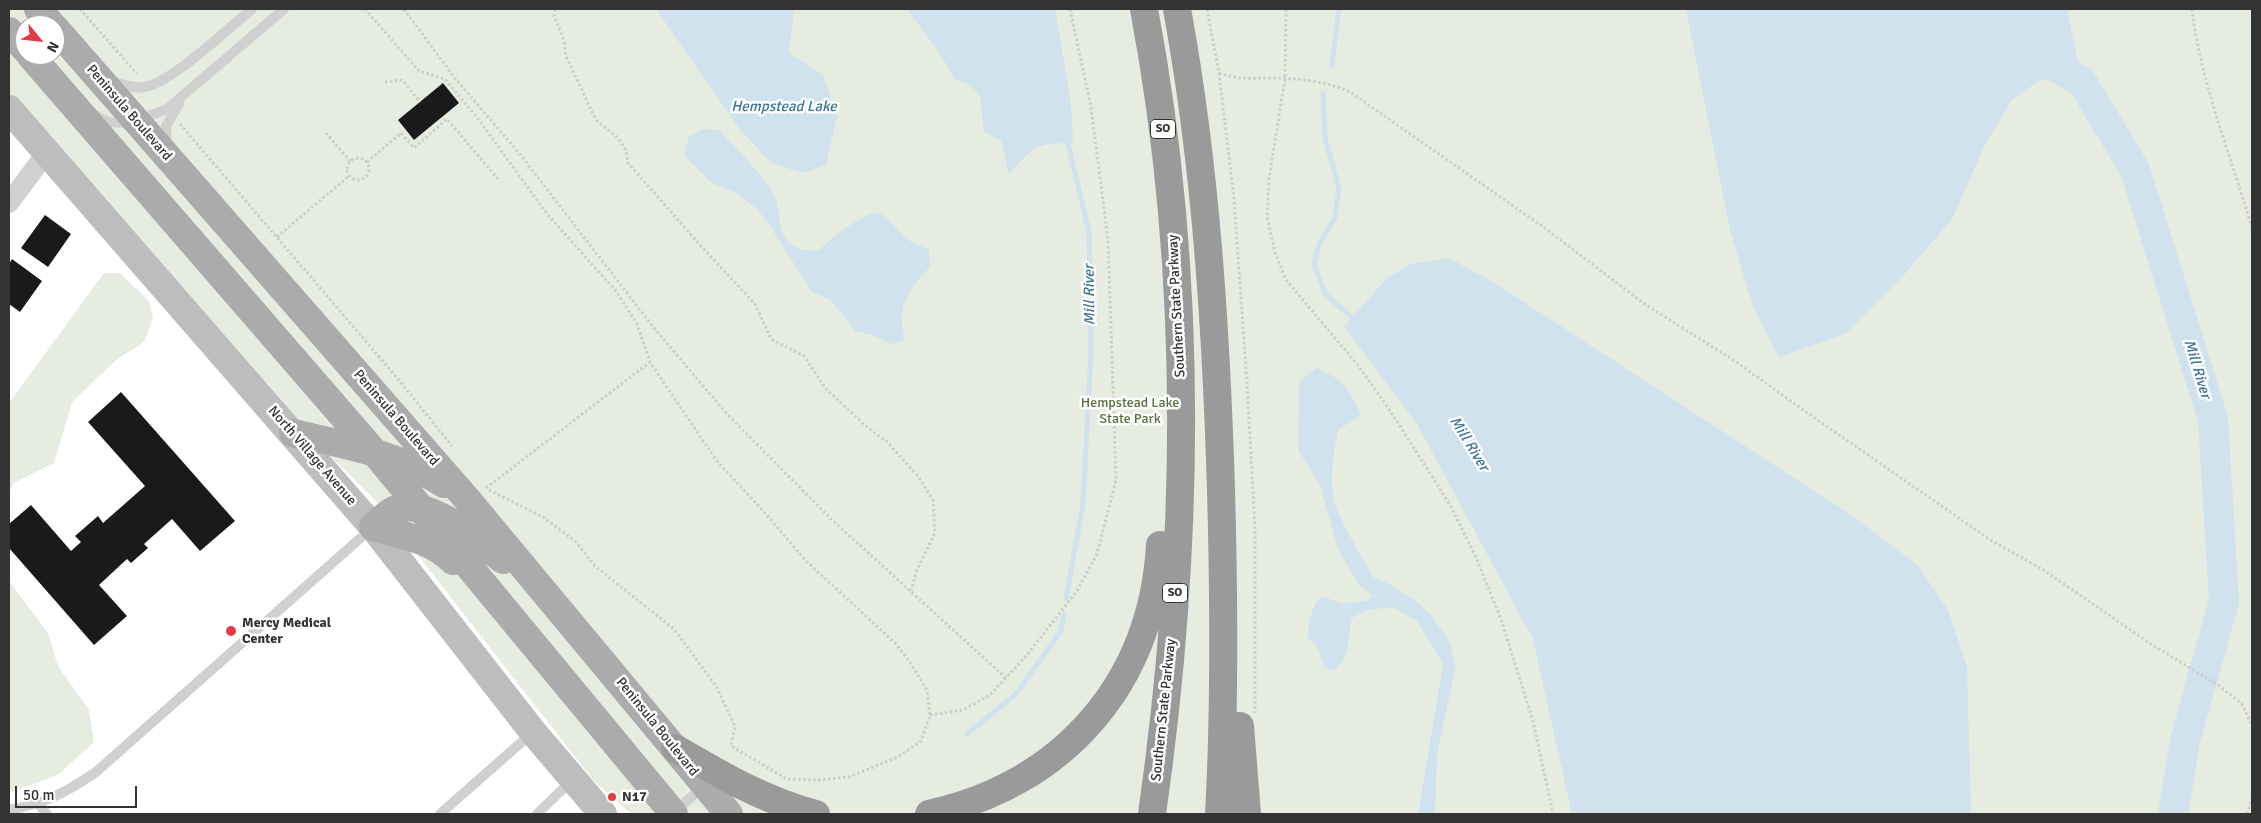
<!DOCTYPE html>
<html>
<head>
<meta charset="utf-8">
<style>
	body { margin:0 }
	#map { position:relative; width:2261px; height:823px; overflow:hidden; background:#fff; font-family:Signika,sans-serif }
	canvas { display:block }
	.frame { position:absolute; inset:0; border:10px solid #333; pointer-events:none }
	.north { position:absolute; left:15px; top:15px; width:50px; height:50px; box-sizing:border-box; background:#fff; border:1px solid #adadad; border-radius:50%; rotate:118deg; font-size:14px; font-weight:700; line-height:20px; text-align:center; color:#333 }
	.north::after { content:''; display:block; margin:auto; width:18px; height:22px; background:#e63946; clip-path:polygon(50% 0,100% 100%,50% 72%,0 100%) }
	.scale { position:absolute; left:15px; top:786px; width:122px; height:22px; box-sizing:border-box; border:2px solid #333; border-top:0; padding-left:6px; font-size:15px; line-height:18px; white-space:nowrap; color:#333; -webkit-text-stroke:4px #fff; paint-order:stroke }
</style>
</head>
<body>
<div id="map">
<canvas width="2261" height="823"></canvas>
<div class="frame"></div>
<div class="north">N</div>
<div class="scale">50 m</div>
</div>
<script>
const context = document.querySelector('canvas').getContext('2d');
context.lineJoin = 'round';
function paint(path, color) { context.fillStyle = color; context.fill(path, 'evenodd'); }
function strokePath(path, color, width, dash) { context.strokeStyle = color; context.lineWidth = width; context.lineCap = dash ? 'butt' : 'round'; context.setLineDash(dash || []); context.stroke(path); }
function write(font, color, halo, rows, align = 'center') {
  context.font = font + ' Signika,sans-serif'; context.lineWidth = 5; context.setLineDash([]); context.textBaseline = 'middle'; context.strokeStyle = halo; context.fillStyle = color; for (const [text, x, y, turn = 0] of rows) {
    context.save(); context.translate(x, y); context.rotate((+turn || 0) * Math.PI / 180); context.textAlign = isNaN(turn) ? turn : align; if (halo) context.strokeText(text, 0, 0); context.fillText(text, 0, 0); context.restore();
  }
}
paint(new Path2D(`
	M9,9H2252V814H631L594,781L374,499L319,445L9,99ZM25,25H55V55H25Z
	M104,273H120L149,301L153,318L144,342L115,361L72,402L54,463L14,483L9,492V403Z
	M9,581L48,633L58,666L89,710L94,742L59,774L9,793Z`), '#e6ecdf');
paint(new Path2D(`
	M656,9H794L789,53L823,75L837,116L826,165L803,173L771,163L739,128Z
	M907,9H1055L1071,104L1073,140L1069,144C1039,140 1028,152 1009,174L1001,141L984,132L980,95L970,85L955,79L939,52Z
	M1686,9H2067L2082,82L2040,80L2012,100L1984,147L1952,219L1902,277L1845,334L1779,357L1753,307L1730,230Z
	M703,129L719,130C737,150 761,172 774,195C782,209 776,226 786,239C795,250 805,251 818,251C834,236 858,216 879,212C900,227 901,242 929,249L930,268C918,277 903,297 902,314C901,322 904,332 904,341L890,344L875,336L855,331L831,300L812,292L770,226L758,210L735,192L712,183L684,155L689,137Z
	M1449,258L1493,282L1857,519L1917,565L1948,610L1967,667L1971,814H1572L1533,639L1416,422L1344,327L1386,279L1410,264Z
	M1317,368C1342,378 1351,391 1361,415L1338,430C1334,451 1330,474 1333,496C1335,514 1364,560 1374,578L1389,584L1417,602L1432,616L1450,643L1456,666L1437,754L1435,814H1418L1443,664L1417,621L1393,607L1367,610L1352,618C1347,640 1352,654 1334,671C1315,668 1325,644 1307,638C1309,626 1311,603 1322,596L1343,604L1370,600L1373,596L1358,584L1337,546L1320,484L1298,450L1299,382Z`), '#cfe2ee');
strokePath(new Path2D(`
	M1332,65L1339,9
	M1323,93L1325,138L1339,188L1335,217L1319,245L1314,264L1325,294L1357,322
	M1066,599L1083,504L1091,351L1089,232L1067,139
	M967,734L1016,694L1061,631L1064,614`), '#cfe2ee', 5);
strokePath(new Path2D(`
	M2046,61L2082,82L2135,170L2213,419L2224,601L2185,741L2173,814`), '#cfe2ee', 30);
paint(new Path2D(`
	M443,83L459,103L414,140L398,120Z
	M45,215L71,234L48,267L21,248Z
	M12,259L42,281L20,312L9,304V264Z
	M121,392L235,521L200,551L172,519L144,544L148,548L131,563L127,559L99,585L127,616L94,645L9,548V524L31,505L71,551L81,542L75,536L98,516L103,523L145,486L88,422Z`), '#1a1a1a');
strokePath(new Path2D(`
	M80,9L137,74
	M365,9L419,71L445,79L479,120L547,214L616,291L637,324L650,362L716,460L767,515L805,560L895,643L909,661L927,690L930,715L921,741L898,757L849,777L818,780L787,779L731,746L735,726L716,686L674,629L595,566L575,541L543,517L487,489
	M404,9L454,77L519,153L654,328L727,414L831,519L1006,678
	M555,9L554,16L564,40L566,56L571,67L596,120L618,138L626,150L628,163L699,244L755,304L771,339L804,356L826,389L867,427L887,442L918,476L933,500L935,533L917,570L911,591
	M1207,9L1219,73L1234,199L1247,383L1255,529V713
	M1286,9L1285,79L1269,179L1267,217L1275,252L1286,280L1357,364L1389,409L1450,505L1475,555L1501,619L1533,721L1553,814
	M2192,9C2201,84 2231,156 2252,228
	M1219,73C1239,80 1249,78 1269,78C1296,78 1326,81 1350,92L1542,226L1646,305L1735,361L1806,412L1992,541L2042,569L2151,644L2218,685L2242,704L2252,725
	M385,82L402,80L420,102
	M180,124L398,379L452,446
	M326,133L350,161
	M347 169a11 11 0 1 1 22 0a11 11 0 1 1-22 0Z
	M367,162L401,133L414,148L447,119L498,179
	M277,237L349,176
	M486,488L650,362
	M930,715L963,710L990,695L1027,655L1077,591L1097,554L1116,480L1108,240L1091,107L1070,9
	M2247,814L2252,798`), '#cdcdcd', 3, [2.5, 2.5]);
strokePath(new Path2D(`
	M110,80C120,84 133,89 144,87C173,82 227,29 252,9
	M93,114L108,122L124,123L136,121L167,109L284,9
	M167,145L166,126L179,104
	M38,804L47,814
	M9,810C46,803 65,793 96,772L373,527
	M674,812L704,786
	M440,814L533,732
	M537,814L572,780`), '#d0d0d0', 10);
strokePath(new Path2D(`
	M9,203L47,152`), '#d0d0d0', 20);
strokePath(new Path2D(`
	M9,109L373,527L533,732L603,814`), '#bdbdbd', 28);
strokePath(new Path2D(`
	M38,9L52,25
	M55,28L466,498L729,814
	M9,31L25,49
	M30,55L375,453L674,814
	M293,433C345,445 399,454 444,484
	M373,527C379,521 386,514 394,510C427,496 479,541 503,560
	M373,527C401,535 431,539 453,561`), '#ababab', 28);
strokePath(new Path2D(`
	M1144,9C1194,274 1190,548 1152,814
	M1177,9C1206,167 1216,328 1221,489C1224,598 1225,706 1219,814
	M1240,726L1247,814
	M675,748C721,775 765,801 816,814
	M929,814C1064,784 1152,683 1160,545`), '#9a9a9a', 28);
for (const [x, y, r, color] of [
	[231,631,6,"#e63946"],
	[612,797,5,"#e63946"]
]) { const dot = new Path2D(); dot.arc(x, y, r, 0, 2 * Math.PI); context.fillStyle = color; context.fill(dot); strokePath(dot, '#fff', 2); }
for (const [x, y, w] of [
	[1163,129,25],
	[1175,593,25]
]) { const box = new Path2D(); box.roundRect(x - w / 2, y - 9.5, w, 19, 4); context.fillStyle = '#fff'; context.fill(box); strokePath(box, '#333', 1); }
write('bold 12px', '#333', null, [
	["SO",1163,129],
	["SO",1175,593]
]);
write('14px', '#333', '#fff', [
	["Peninsula Boulevard",129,113,49],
	["Southern State Parkway",1177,306,-93],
	["Peninsula Boulevard",396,418,49],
	["North Village Avenue",312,456,49],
	["Southern State Parkway",1164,710,-84],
	["Peninsula Boulevard",657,727,51]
]);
write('14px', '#56703f', '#fff', [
	["Hempstead Lake",1130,403],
	["State Park",1130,419]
]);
write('bold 14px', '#333', '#fff', [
	["Mercy Medical",242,623],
	["Center",242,639],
	["N17",622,797]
], 'left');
write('italic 15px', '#3f7597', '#fff', [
	["Hempstead Lake",784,107],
	["Mill River",1090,295,-91],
	["Mill River",2197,369,73],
	["Mill River",1469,444,58]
]);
</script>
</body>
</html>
